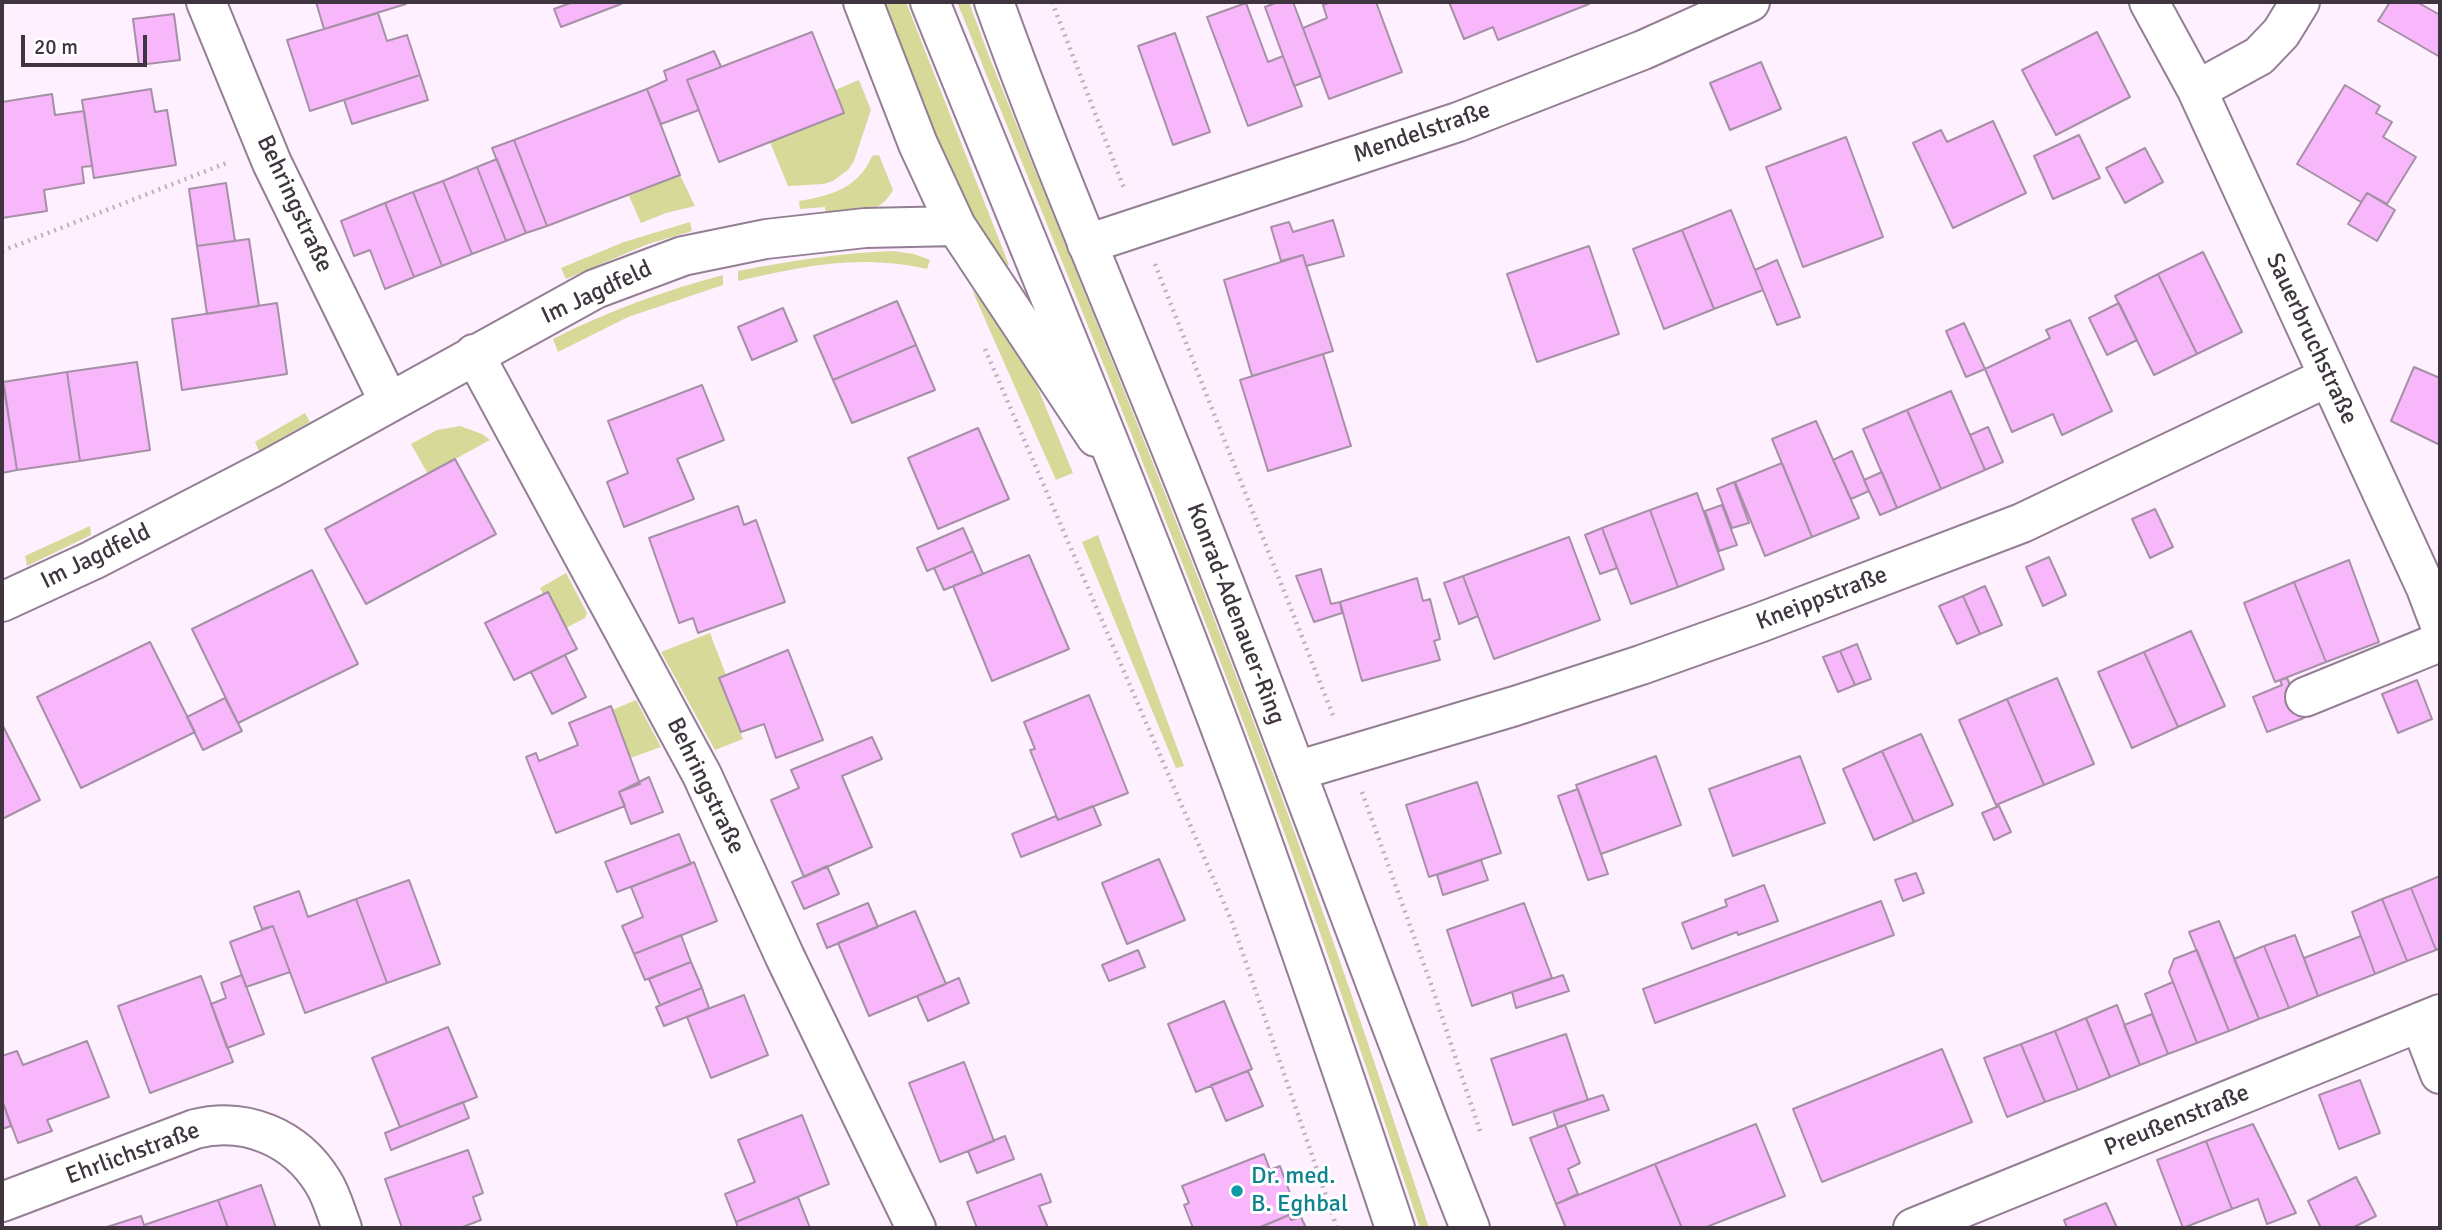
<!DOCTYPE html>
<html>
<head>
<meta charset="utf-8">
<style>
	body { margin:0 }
	#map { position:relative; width:2442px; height:1230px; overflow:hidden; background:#fef0ff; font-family:Signika,sans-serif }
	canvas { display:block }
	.frame { position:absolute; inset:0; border:4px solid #3e353e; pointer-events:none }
	.scale { position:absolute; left:21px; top:35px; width:126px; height:32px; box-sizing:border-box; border:4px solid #3e353e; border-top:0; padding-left:9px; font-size:21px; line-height:24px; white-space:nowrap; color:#3e353e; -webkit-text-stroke:5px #fff; paint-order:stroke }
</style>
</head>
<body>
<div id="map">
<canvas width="2442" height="1230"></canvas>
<div class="frame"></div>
<div class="scale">20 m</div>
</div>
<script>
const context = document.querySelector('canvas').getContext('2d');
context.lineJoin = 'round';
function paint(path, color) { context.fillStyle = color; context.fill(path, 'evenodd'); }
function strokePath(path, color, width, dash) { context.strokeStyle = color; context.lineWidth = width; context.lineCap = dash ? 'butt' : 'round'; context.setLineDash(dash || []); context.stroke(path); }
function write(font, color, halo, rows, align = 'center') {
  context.font = font + ' Signika,sans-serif'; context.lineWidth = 6; context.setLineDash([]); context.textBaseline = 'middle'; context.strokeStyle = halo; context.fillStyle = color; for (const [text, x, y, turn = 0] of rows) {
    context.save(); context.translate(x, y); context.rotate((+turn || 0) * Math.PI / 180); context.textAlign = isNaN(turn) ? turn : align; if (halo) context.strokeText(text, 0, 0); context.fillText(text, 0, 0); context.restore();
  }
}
paint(new Path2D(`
	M884,2H906L1009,265L1000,266L945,160Z
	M957,2H969L989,56C1085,295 1184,534 1274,776C1329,925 1380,1077 1429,1228H1420C1370,1078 1320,928 1265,780C1168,518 1061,260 957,2Z
	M859,80L871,110L854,161L848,170L833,181L824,184L788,186L770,142L844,113L835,90Z
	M879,155L893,190C878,217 854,213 826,216L825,207L800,209L799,201C830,196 859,188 872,156Z
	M680,175L695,206L666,213L641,223L629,196Z
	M690,222L692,231L648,244L566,279L561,268L624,242Z
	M893,251L914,254L930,260L927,269C858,254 805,266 738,281V271C790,261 840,253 893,251Z
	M723,275V285L628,317L558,352L553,339C608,311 663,291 723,275Z
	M972,290L1000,323L1030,369L1073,473L1056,480Z
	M305,413L310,422L259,451L255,442Z
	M460,426L482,434L490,440L428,474L411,444L437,430Z
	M90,526L91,535L27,566L25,556Z
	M1098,535L1184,766L1176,768L1082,542Z
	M566,573L587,613L585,618L566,628L548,592L543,594L540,588Z
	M710,633L726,675L719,678L743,739L715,750L661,652Z
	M636,700L661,747L630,758L612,710Z`), '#d7d998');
const building = new Path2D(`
	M316,2H405L406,4L324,29Z
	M573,2H620L621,4L561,27L554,9Z
	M1278,2H1293L1321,76L1294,86L1265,7Z
	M1331,2H1376L1402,72L1329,99L1303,28L1327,18L1323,5Z
	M1449,2H1588L1589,4L1498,40L1493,27L1464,39Z
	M2390,2H2417L2440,15V57L2378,21Z
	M1246,3L1268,62L1283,56L1302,106L1248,126L1207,17Z
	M378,13L387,41L407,35L420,75L310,111L287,40Z
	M174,14L180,60L139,65L133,19Z
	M812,32L844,113L719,162L687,80Z
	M2097,32L2130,97L2056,135L2022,70Z
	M1175,33L1210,132L1173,145L1138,46Z
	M714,51L721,67L687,80L699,110L661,124L647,89L667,80L664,71Z
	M1761,62L1781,109L1730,130L1710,83Z
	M420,75L428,100L352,124L344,100Z
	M2345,85L2380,106L2376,113L2392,122L2383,137L2416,157L2387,204L2367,193L2361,202L2297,164Z
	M151,89L155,112L167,110L176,165L94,178L82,100Z
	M647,89L680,175L547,226L514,140Z
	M52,94L55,115L84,111L92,166L82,167L84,183L44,190L47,211L2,218V102Z
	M1993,121L2026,193L1953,228L1913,143L1941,130L1947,142Z
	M2079,135L2100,178L2053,199L2034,156Z
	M1846,137L1883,237L1803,267L1766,167Z
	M514,140L547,226L526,233L492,148Z
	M2145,148L2163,182L2125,203L2106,168Z
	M497,159L526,233L506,241L477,167Z
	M477,167L506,241L472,254L443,181Z
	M443,181L472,254L442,266L413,192Z
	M226,183L235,241L197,246L189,189Z
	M413,192L442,266L414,277L385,203Z
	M2367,193L2395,210L2377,241L2348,224Z
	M385,203L414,277L385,289L370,250L354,256L341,221Z
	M1731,210L1763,290L1714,309L1682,230Z
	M1333,220L1344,256L1306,266L1303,255L1281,261L1271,227L1289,222L1293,232Z
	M1682,230L1714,309L1664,329L1633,249Z
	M249,239L259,306L207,314L197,246Z
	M1589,246L1619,334L1537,362L1507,274Z
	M2203,252L2242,332L2197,354L2158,274Z
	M1303,255L1333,351L1252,376L1224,280Z
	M1777,260L1800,317L1777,325L1755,270Z
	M2158,274L2197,354L2154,375L2115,296Z
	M897,301L916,345L833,380L814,336Z
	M277,303L287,374L182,390L172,319Z
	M2119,303L2137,340L2107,355L2089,318Z
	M783,308L797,341L752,360L738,327Z
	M2070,320L2112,411L2062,435L2053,414L2012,432L1985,369L2050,338L2046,330Z
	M1964,323L1985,369L1966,377L1946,331Z
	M916,345L935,390L852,423L833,380Z
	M1323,354L1351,446L1268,471L1240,380Z
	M137,362L150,450L80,461L67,372Z
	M2414,367L2440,378V445L2391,421Z
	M67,372L80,461L17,470L3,382Z
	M702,385L724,440L677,459L694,499L624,527L607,482L628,473L608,421Z
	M4,386L17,470L2,473V387Z
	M1951,391L1985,470L1941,489L1907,410Z
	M1907,410L1941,489L1897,508L1863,429Z
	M1816,421L1859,518L1812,537L1772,439Z
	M1988,427L2003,462L1985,470L1970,435Z
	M978,428L1009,499L938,529L908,458Z
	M1852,451L1869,491L1851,499L1833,460Z
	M455,459L496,534L366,604L325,529Z
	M1782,463L1812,537L1765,556L1735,482Z
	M1882,472L1897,508L1880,515L1864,480Z
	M1734,482L1749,523L1732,528L1717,489Z
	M1697,493L1724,569L1678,587L1650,510Z
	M1722,505L1737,545L1719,551L1705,511Z
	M738,506L744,525L756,520L785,602L698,633L693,618L679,623L649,538Z
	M2155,509L2173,547L2150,558L2132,519Z
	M1650,510L1678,587L1631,604L1602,528Z
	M963,528L973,551L927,571L917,548Z
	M1602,528L1617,568L1600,574L1585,535Z
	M1569,537L1600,620L1494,659L1463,576Z
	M973,551L983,574L944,590L934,568Z
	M1029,555L1069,649L992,681L953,586Z
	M2049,557L2066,595L2043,606L2026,567Z
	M2349,560L2379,642L2326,662L2294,582Z
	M1321,569L1331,604L1340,602L1342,613L1314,622L1296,576Z
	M312,570L358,664L238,723L192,629Z
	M1463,576L1478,616L1459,624L1444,583Z
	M1417,578L1423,601L1430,599L1440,639L1434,641L1440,660L1362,681L1340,602Z
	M2294,582L2326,662L2275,682L2244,603Z
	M1985,586L2002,625L1980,634L1963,596Z
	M548,592L577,649L514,680L485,623Z
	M1963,596L1980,634L1957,644L1939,606Z
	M2191,631L2225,706L2178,727L2144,652Z
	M150,642L195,732L81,788L37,697Z
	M1857,644L1871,679L1855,685L1840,651Z
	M788,650L823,740L776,758L764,724L741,732L719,678Z
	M1840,651L1855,685L1838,692L1823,657Z
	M2144,652L2178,727L2132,748L2098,672Z
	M565,655L586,697L552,714L531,672Z
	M2057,678L2094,764L2044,785L2007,699Z
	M2287,678L2304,718L2267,732L2253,697L2282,685L2280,680Z
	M2417,680L2432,719L2398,733L2382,694Z
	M1089,695L1128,793L1058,820L1030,750L1035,749L1024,722Z
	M225,698L242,731L203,750L187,717Z
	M2007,699L2044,785L1996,805L1959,720Z
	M611,706L640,784L619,792L625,806L556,833L526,757L536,753L539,761L578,745L569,723Z
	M2,724L40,800L2,819Z
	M1921,734L1953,805L1914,822L1882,751Z
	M872,737L882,759L842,776L872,847L804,877L771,800L799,788L791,770Z
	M1882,751L1914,822L1874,840L1843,769Z
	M1656,756L1681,825L1601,854L1576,785Z
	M1800,756L1825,823L1733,856L1709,789Z
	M649,777L663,812L631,824L619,792Z
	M1477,782L1501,853L1429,877L1406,805Z
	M1578,789L1608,874L1588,880L1558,796Z
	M1093,806L1101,825L1021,857L1012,834L1056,816L1058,820Z
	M1999,806L2011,832L1994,840L1982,813Z
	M679,834L691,864L617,892L605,862Z
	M1159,859L1185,920L1127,944L1102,883Z
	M1481,860L1488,880L1443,895L1437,875Z
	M694,862L717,921L634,954L622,926L643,917L631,887Z
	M827,866L839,894L804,909L792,882Z
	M1916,873L1924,893L1903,901L1895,880Z
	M2440,876V948L2436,950L2411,888Z
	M409,880L440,964L387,983L356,899Z
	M1764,885L1778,921L1738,935L1737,932L1692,949L1682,923L1727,906L1725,900Z
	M2411,888L2436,950L2407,961L2382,899Z
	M299,891L308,917L356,899L387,983L305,1013L273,926L262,929L254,907Z
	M2382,899L2407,961L2375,974L2352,912Z
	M1881,901L1894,935L1655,1023L1643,989Z
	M868,903L878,927L827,948L817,924Z
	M1524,903L1552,978L1472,1006L1447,930Z
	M915,911L946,984L869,1016L838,943Z
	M2219,921L2259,1019L2229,1031L2189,932Z
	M273,926L290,972L246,987L230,942Z
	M681,935L691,962L645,980L634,954Z
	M2295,935L2318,996L2289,1008L2264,946Z
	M2361,936L2375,974L2318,996L2304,958Z
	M2264,946L2289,1008L2259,1019L2234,959Z
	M1138,950L1145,967L1109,981L1102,965Z
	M2197,950L2229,1031L2197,1043L2169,972L2174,959Z
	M691,962L702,988L660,1005L649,979Z
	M242,975L264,1034L227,1048L211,1004L226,998L221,983Z
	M1563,975L1569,991L1516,1008L1512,992Z
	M201,976L233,1062L150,1093L118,1006Z
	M959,978L969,1003L928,1021L917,996Z
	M2173,982L2197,1043L2168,1054L2145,994Z
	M702,988L709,1008L664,1026L656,1007Z
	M744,995L768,1055L711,1078L687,1017Z
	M1224,1001L1252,1069L1196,1092L1168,1024Z
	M2117,1005L2140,1065L2110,1077L2086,1018Z
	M2152,1014L2168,1054L2140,1065L2124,1025Z
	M2086,1018L2110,1077L2078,1090L2055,1031Z
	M448,1027L477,1097L400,1127L372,1058Z
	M2055,1031L2078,1090L2045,1102L2021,1044Z
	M1566,1034L1588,1100L1513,1125L1491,1059Z
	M87,1041L109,1097L47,1120L52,1131L18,1143L2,1100V1056L17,1051L23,1065Z
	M2021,1044L2045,1102L2007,1117L1984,1058Z
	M1942,1049L1972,1122L1822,1182L1793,1109Z
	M964,1062L994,1141L940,1162L909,1083Z
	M1248,1071L1263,1106L1226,1121L1211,1085Z
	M2360,1080L2380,1133L2339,1149L2319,1095Z
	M1603,1095L1609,1110L1558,1127L1553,1111Z
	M2,1100L11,1126L2,1129Z
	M463,1102L469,1118L391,1150L385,1133Z
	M802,1115L829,1184L736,1222L725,1194L755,1182L738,1140Z
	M1756,1124L1785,1196L1704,1228H1682L1655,1164Z
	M2253,1124L2296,1213L2267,1224L2258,1199L2232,1209L2206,1141Z
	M1565,1125L1580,1163L1568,1169L1578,1194L1556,1204L1530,1138Z
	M1005,1136L1014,1159L977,1173L968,1151Z
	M2206,1141L2232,1209L2183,1228L2157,1160Z
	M468,1150L483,1193L473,1197L481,1220L460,1228H402L385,1179Z
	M1264,1154L1270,1170L1280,1166L1291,1196L1283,1199L1289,1215L1258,1228H1193L1184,1205L1189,1203L1182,1186Z
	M1655,1164L1682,1228H1566L1556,1204Z
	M1041,1174L1051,1202L1039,1206L1048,1228H977L967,1202Z
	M2356,1177L2376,1216L2352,1228H2321L2308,1201Z
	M261,1185L276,1228H228L218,1200Z
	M798,1197L810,1228H738L736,1222Z
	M218,1200L228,1228H104L141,1216L144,1225Z
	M2106,1203L2117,1228H2067L2064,1220Z
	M1289,1215L1291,1220L1301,1217L1306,1228H1259Z`);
paint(building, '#f8b7fb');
strokePath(building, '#a590a6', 2);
const minor = new Path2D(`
	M206,2L272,163L389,402
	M863,2L918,144L956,226L1096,437
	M2149,2L2197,90L2426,588L2440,625
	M2197,90L2259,56L2281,33L2300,2
	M1087,244L1458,122L1643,50L1750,2
	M474,354L702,775L785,957L916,1228
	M2,602L93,560L271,468L595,289L683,256L766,239L865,228L956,226
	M2305,697L2440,642
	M1296,771L1515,706L1641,665L1759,623L2022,523L2328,377
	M2420,1022L2440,1074
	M2,1202L195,1129C246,1116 296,1138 323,1182C332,1196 336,1213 342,1228
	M1913,1228L2440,1014`);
const major = new Path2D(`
	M930,2C1034,260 1143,518 1240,780C1294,928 1345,1078 1395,1228
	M994,2C1057,178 1133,350 1201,524C1294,758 1377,995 1470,1228`);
strokePath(minor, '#937e94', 42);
strokePath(major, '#937e94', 42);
strokePath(new Path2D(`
	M1052,2L1124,188
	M2,4L8,2
	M2,251L229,162
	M1155,264L1334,718
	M985,349L1232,922L1337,1228
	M1362,792L1432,987L1481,1134`), '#bdb1be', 4.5, [2, 5]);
strokePath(minor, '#fff', 38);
strokePath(major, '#fff', 38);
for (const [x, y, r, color] of [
	[1237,1191,7,"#0f9aa8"]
]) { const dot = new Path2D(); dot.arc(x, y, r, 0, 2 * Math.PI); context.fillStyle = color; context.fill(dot); strokePath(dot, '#fff', 2.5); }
write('24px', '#3e353e', '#fff', [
	["Mendelstraße",1422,133,-19],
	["Behringstraße",294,204,65],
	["Im Jagdfeld",597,293,-25],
	["Sauerbruchstraße",2311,339,65],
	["Im Jagdfeld",96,557,-26],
	["Kneippstraße",1822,599,-21],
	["Konrad-Adenauer-Ring",1235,614,69],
	["Behringstraße",705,786,64],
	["Preußenstraße",2177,1121,-22],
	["Ehrlichstraße",133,1154,-20]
]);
write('24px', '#0d838f', '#fff', [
	["Dr. med.",1251,1177],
	["B. Eghbal",1251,1205]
], 'left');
</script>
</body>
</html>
